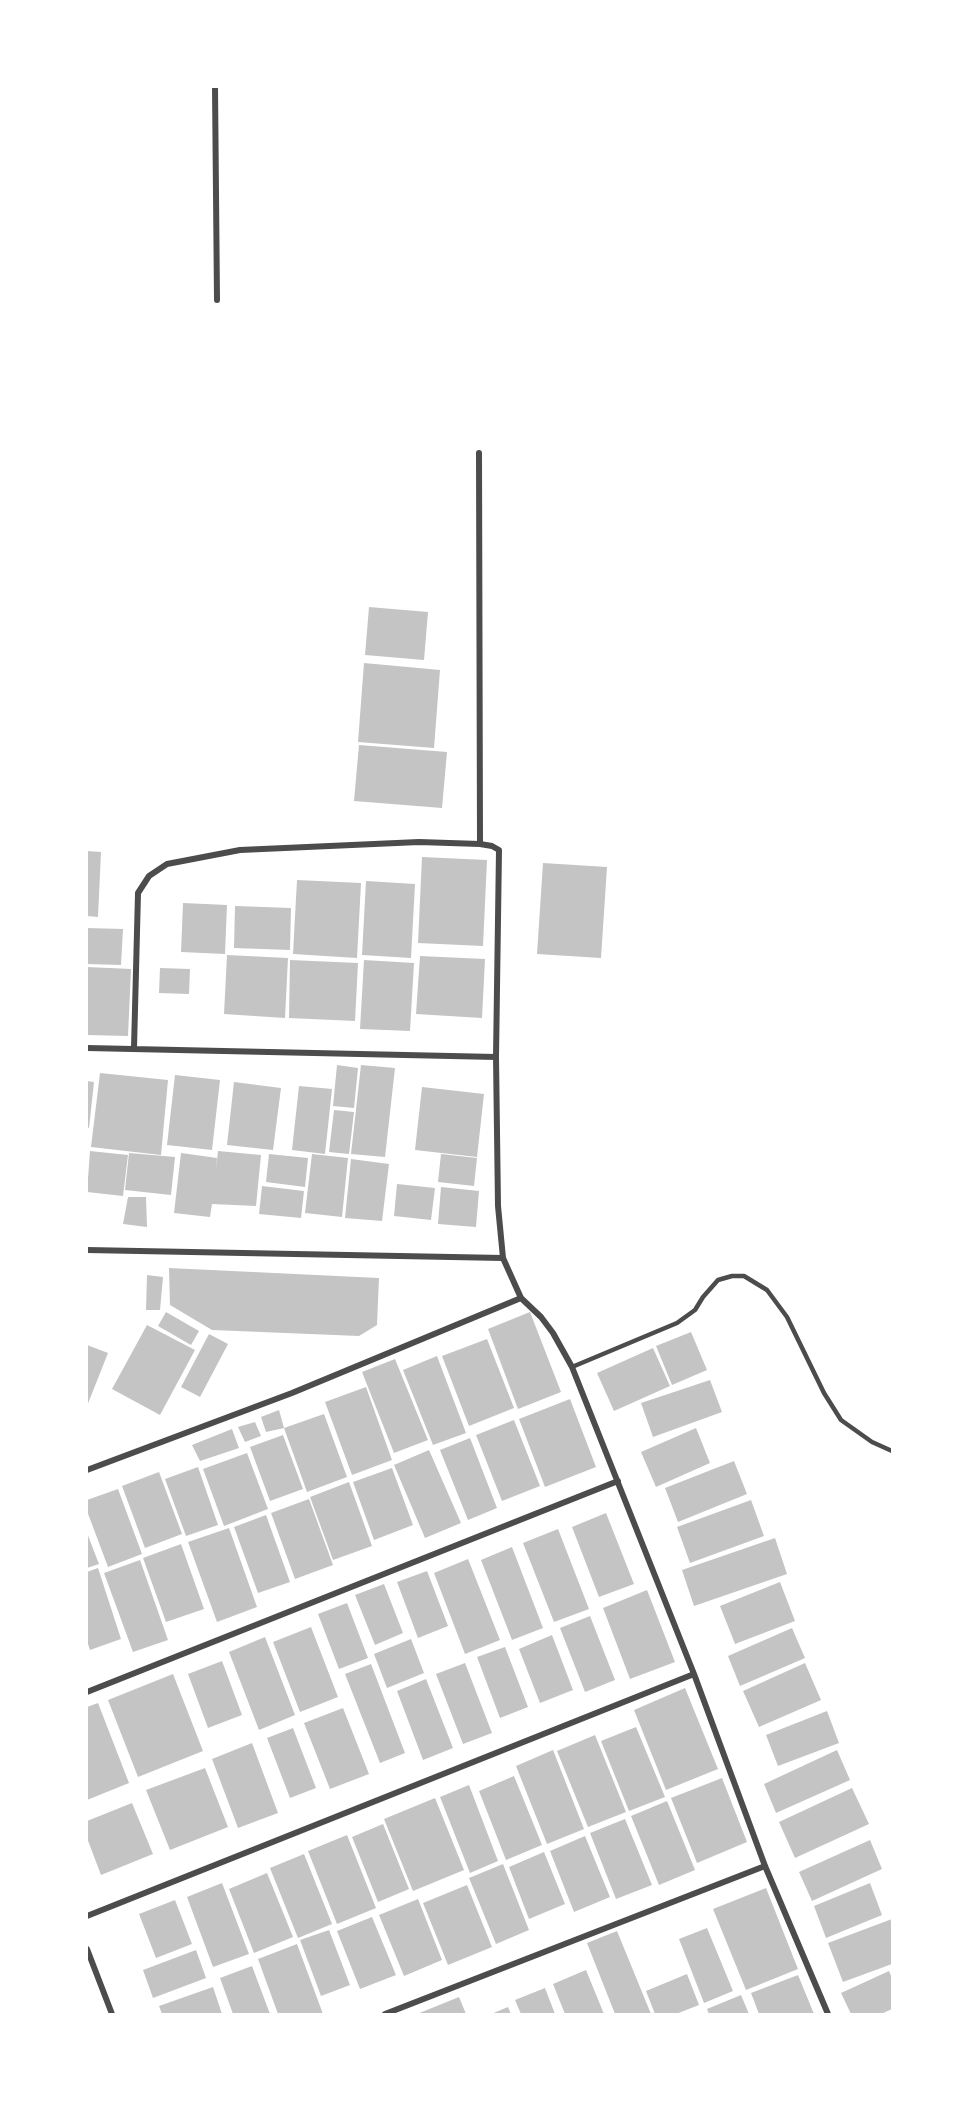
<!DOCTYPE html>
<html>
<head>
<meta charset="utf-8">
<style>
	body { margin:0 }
	#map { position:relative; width:979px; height:2101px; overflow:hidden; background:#fff; font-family:"Sofia Sans Condensed",sans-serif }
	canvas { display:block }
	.frame { position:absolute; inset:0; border:88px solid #fff; pointer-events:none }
</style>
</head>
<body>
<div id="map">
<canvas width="979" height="2101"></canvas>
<div class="frame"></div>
</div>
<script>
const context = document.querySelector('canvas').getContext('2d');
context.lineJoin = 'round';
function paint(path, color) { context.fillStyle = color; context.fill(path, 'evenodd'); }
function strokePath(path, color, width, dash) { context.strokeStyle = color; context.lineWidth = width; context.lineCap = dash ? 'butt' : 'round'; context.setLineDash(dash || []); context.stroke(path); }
paint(new Path2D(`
	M369,607L428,612L424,660L365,655Z
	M364,663L440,670L434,748L358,742Z
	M359,745L447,752L442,808L354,801Z
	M87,851L101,852L98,917L87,916Z
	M422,857L487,860L483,946L418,943Z
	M543,863L607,867L601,958L537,954Z
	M297,880L361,883L357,958L293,954Z
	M366,881L415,884L411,958L362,955Z
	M183,903L227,905L225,954L181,952Z
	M235,906L291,908L290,950L234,948Z
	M87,928L123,929L121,965L87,964Z
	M227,955L288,958L285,1018L224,1014Z
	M420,956L485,959L482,1018L416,1014Z
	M290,960L358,963L355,1021L289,1018Z
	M364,960L414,963L410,1031L360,1029Z
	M87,967L131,969L128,1036L87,1035Z
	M160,968L190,969L189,994L159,993Z
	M337,1065L358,1068L354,1108L333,1106Z
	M361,1065L395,1068L385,1157L351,1154Z
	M100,1073L168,1080L161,1155L91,1147Z
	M175,1075L220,1080L212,1150L167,1145Z
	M87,1081L94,1082L89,1128L87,1127Z
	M234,1082L281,1088L273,1150L227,1145Z
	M299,1086L332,1089L325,1154L292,1150Z
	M422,1087L484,1094L477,1157L415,1150Z
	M334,1110L354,1112L349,1154L329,1152Z
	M90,1151L128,1155L123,1196L87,1192Z
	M218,1151L261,1155L256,1206L212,1204L210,1217L174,1213L181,1153L217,1158L216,1171Z
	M129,1153L175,1157L171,1195L125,1190Z
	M269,1154L308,1158L305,1187L266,1182Z
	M312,1154L348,1158L342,1217L305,1213Z
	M441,1154L477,1158L474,1186L438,1182Z
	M351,1159L389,1164L382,1221L345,1218Z
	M397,1184L435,1188L431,1220L394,1216Z
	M262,1186L304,1191L301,1218L259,1214Z
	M441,1187L479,1191L476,1227L438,1224Z
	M128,1197H146L147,1227L123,1224Z
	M169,1268L379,1278L377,1325L359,1336L212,1330L170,1305Z
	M147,1275L163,1277L160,1310H146Z
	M166,1312L199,1331L191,1345L158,1326Z
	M530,1312L561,1392L518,1409L488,1329Z
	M147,1325L195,1350L160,1415L112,1389Z
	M691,1332L707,1370L672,1385L656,1346Z
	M209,1334L228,1344L200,1397L181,1387Z
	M487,1339L514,1408L469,1426L442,1356Z
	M87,1345L108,1353L87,1406Z
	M653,1348L670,1386L614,1411L597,1373Z
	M437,1356L466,1433L433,1445L403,1370Z
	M395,1359L428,1440L394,1453L362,1372Z
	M710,1380L722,1412L653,1437L641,1403Z
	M366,1387L392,1460L352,1475L325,1402Z
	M570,1399L596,1467L545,1487L519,1419Z
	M279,1410L284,1428L266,1432L261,1417Z
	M324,1414L347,1477L307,1492L284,1428Z
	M514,1420L540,1486L502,1501L476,1435Z
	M255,1422L261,1436L245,1442L238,1427Z
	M696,1428L710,1463L656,1487L641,1452Z
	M232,1429L239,1448L200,1461L192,1445Z
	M283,1435L303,1489L270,1501L250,1447Z
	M470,1438L497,1508L468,1520L440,1450Z
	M429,1450L461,1523L425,1538L394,1465Z
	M247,1453L268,1509L224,1526L203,1469Z
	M734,1461L747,1494L678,1522L665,1488Z
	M198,1467L218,1525L186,1536L165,1479Z
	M392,1468L413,1525L374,1540L353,1482Z
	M159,1472L182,1534L145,1548L122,1486Z
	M349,1482L372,1546L333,1560L310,1497Z
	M118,1489L142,1554L108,1567L87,1511V1500Z
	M309,1499L333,1565L295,1579L271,1513Z
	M751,1500L764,1536L690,1563L677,1527Z
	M606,1513L634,1584L599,1597L572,1527Z
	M266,1515L290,1582L258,1593L234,1527Z
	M229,1528L257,1607L217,1622L188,1542Z
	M558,1529L589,1609L554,1622L523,1543Z
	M87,1533L99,1564L87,1568Z
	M775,1538L787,1574L694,1606L682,1570Z
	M181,1544L204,1609L166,1622L143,1558Z
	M512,1547L543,1628L512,1640L481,1560Z
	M468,1559L500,1640L465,1654L434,1573Z
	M140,1560L168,1640L133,1652L104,1573Z
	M98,1568L121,1639L90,1650L87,1641V1572Z
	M427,1571L448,1626L418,1638L397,1582Z
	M780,1582L795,1621L735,1644L720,1606Z
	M384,1584L403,1633L375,1645L355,1595Z
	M647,1590L675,1662L630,1679L603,1608Z
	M347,1603L368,1658L339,1669L318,1614Z
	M590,1616L615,1680L585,1692L560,1628Z
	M311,1627L338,1697L300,1712L273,1642Z
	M792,1628L805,1658L740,1686L728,1656Z
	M552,1635L573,1690L540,1703L519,1649Z
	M265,1637L295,1715L259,1730L229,1652Z
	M411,1639L424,1673L387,1688L374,1654Z
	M505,1647L528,1707L500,1718L477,1657Z
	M222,1661L242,1715L208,1728L188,1674Z
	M465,1663L492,1733L463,1744L436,1674Z
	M805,1663L821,1700L759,1727L743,1691Z
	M371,1664L405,1753L380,1763L345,1674Z
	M173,1674L203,1751L138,1777L108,1700Z
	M426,1679L453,1748L423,1760L397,1691Z
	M685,1688L718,1769L666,1790L634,1710Z
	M98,1703L129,1783L87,1800V1707Z
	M343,1708L369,1774L330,1789L304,1723Z
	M827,1711L839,1743L778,1766L766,1735Z
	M636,1727L665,1797L629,1811L601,1741Z
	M293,1728L316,1788L290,1798L267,1738Z
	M595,1735L626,1812L588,1827L557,1751Z
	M252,1743L278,1813L238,1828L212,1759Z
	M553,1750L584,1829L547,1844L516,1766Z
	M837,1750L850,1780L776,1813L764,1784Z
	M205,1768L228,1827L170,1850L146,1790Z
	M514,1776L542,1845L506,1860L479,1791Z
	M722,1778L747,1842L697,1863L671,1798Z
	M469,1785L498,1861L470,1873L440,1797Z
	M852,1788L869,1824L795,1858L779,1822Z
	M435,1798L464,1870L413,1891L384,1819Z
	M667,1801L695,1870L659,1885L631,1816Z
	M132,1803L153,1854L101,1875L87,1838V1821Z
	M625,1819L652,1885L616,1899L590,1833Z
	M383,1824L409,1889L378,1902L352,1837Z
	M347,1835L376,1908L337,1924L308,1851Z
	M585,1836L610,1897L574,1912L550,1851Z
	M870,1840L882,1869L812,1901L799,1872Z
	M544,1852L565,1904L529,1919L509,1867Z
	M304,1854L332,1924L298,1938L270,1868Z
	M503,1864L529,1930L496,1944L469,1878Z
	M267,1873L293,1937L254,1953L229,1889Z
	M222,1883L249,1954L213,1967L187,1897Z
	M870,1883L882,1915L826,1938L814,1906Z
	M467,1885L492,1947L448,1965L423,1903Z
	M766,1888L798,1969L746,1990L713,1909Z
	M418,1899L442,1960L404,1976L379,1915Z
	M175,1900L192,1944L156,1958L139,1914Z
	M372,1917L396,1975L360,1989L337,1931Z
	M892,1919V1964L843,1982L828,1943Z
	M707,1928L733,1991L704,2003L679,1939Z
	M329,1930L350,1985L321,1996L300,1940Z
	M617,1931L651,2014H615L587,1943Z
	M297,1944L323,2014H278L258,1959Z
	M196,1950L206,1978L153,1998L143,1970Z
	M252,1966L270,2014H233L220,1978Z
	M586,1970L604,2014H565L553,1984Z
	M889,1971L892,1978V2009L881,2014H851L841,1993Z
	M687,1974L699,2005L676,2014H655L646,1991Z
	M798,1975L814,2014H759L751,1993Z
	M213,1987L222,2014H162L159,2006Z
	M545,1988L555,2014H521L515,2000Z
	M741,1995L749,2014H709L707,2009Z
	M459,1997L466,2014H417Z
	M508,2007L511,2014H491Z`), '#c4c4c4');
strokePath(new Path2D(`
	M572,1367L677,1323L695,1310L703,1297L718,1280L732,1276H744L767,1290L787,1317L824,1393L841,1420L872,1442L892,1451`), '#4c4c4c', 4.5);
strokePath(new Path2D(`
	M215,87L217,300
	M479,453L480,844
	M87,1048L496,1057
	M134,1048L138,893L149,876L167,864L240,850L419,842L480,844L492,846L499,850L496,1057L498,1206L503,1258L521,1298L541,1317L553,1333L572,1367L694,1674L765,1866L828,2014
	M87,1250L503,1258
	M87,1470L292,1393L521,1298
	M87,1692L618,1481
	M87,1916L694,1674
	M87,1949L112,2014
	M385,2014L765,1866`), '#4c4c4c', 6);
</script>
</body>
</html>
